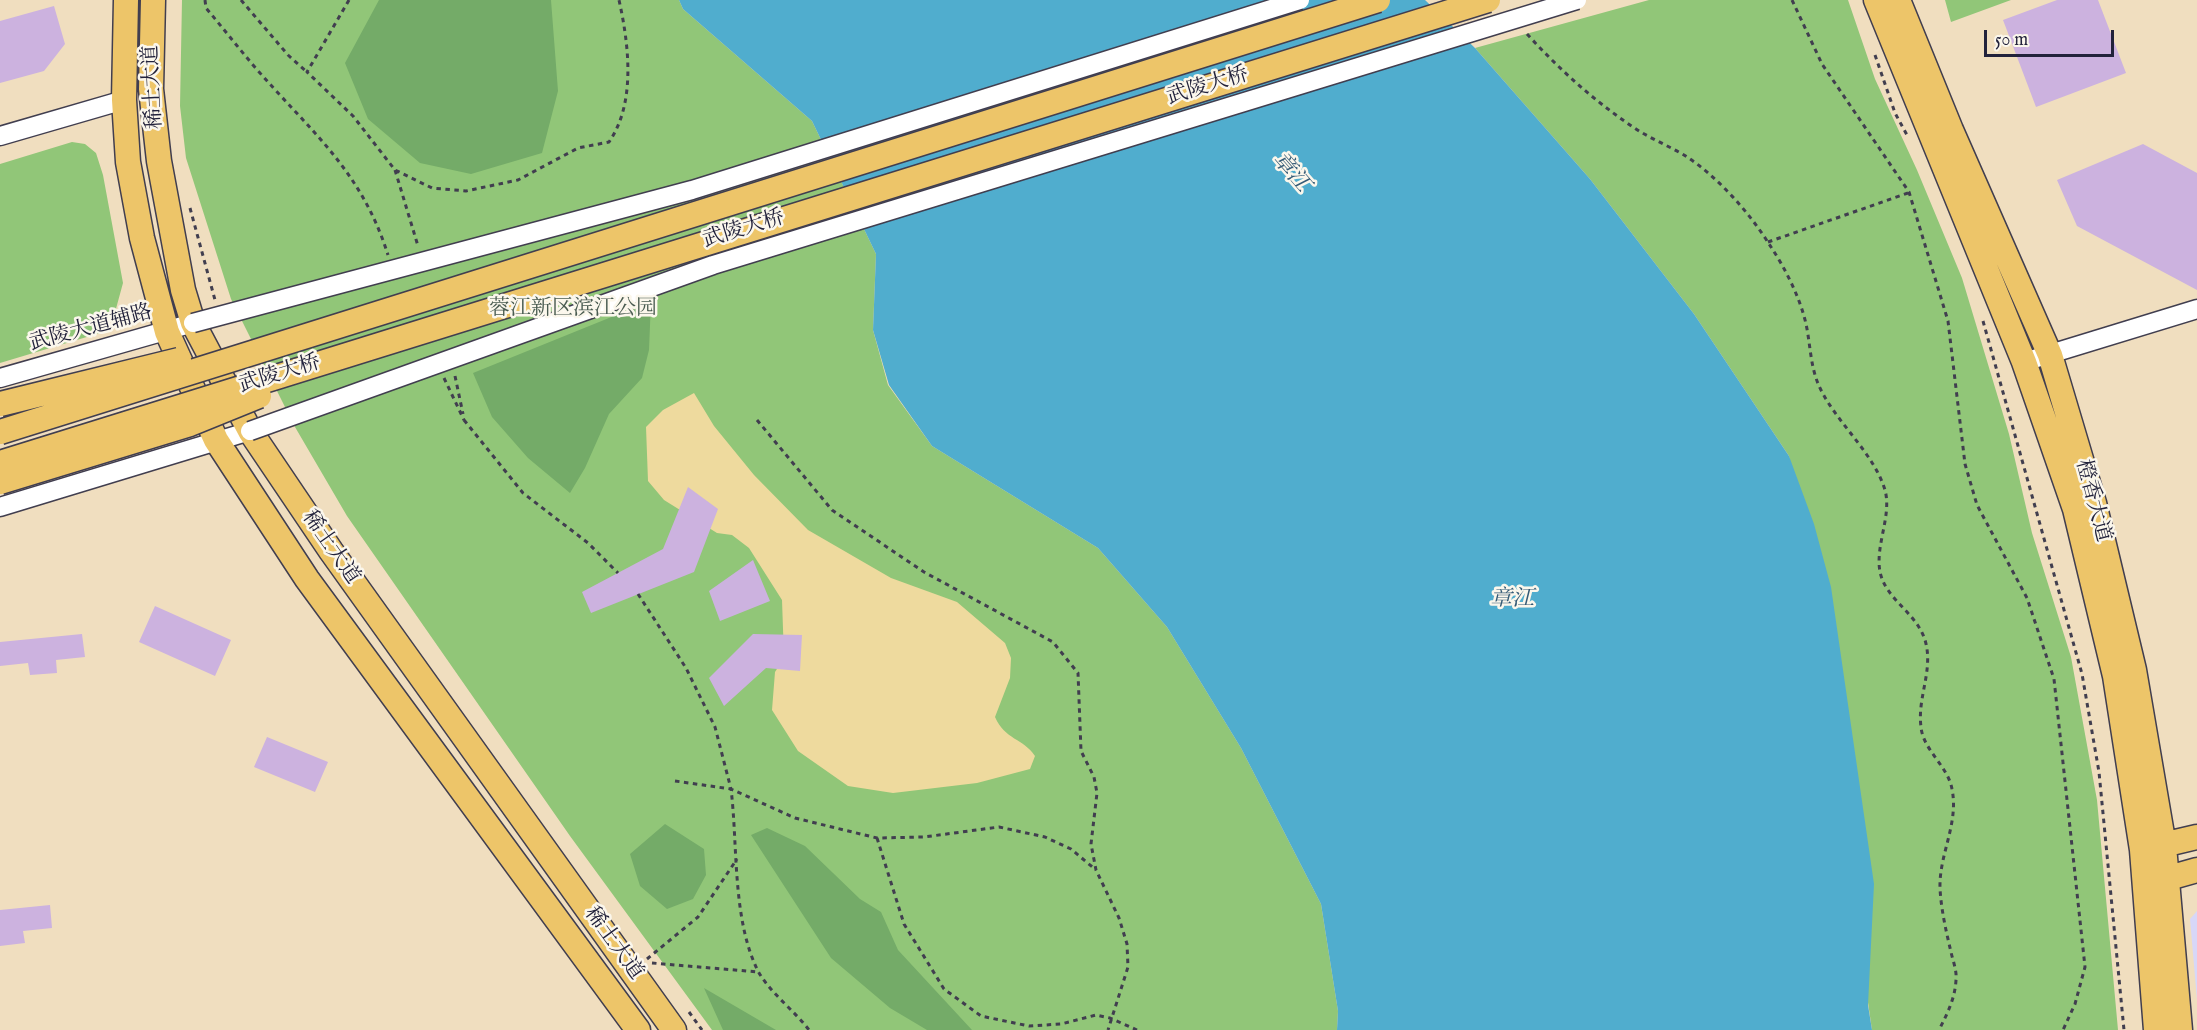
<!DOCTYPE html>
<html>
<head>
<meta charset="utf-8">
<style>
	body { margin:0 }
	#map { position:relative; width:2197px; height:1030px; overflow:hidden; background:#f0debf; font-family:"IM FELL English",serif }
	canvas { display:block }
	.scale { position:absolute; left:1984px; top:30px; width:130px; height:27px; box-sizing:border-box; border:3px solid #22223b; border-top:0; padding-left:8px; font-size:18px; line-height:21px; white-space:nowrap; color:#22223b; -webkit-text-stroke:4px #fbf7ec; paint-order:stroke }
</style>
</head>
<body>
<div id="map">
<canvas width="2197" height="1030"></canvas>
<div class="scale">50 m</div>
</div>
<script>
const context = document.querySelector('canvas').getContext('2d');
context.lineJoin = 'round';
function paint(path, color) { context.fillStyle = color; context.fill(path, 'evenodd'); }
function strokePath(path, color, width, dash) { context.strokeStyle = color; context.lineWidth = width; context.lineCap = dash ? 'butt' : 'round'; context.setLineDash(dash || []); context.stroke(path); }
function write(font, color, halo, rows, align = 'center') {
  context.font = font + ' "IM FELL English","Noto Serif SC",serif'; context.lineWidth = 5; context.setLineDash([]); context.textBaseline = 'middle'; context.strokeStyle = halo; context.fillStyle = color; for (const [text, x, y, turn = 0] of rows) {
    context.save(); context.translate(x, y); context.rotate((+turn || 0) * Math.PI / 180); context.textAlign = isNaN(turn) ? turn : align; if (halo) context.strokeText(text, 0, 0); context.fillText(text, 0, 0); context.restore();
  }
}
paint(new Path2D(`
	M2197,911V1000L2190,919Z`), '#d7d7f8');
paint(new Path2D(`
	M182,0H679L683,9L812,121L876,254L873,330L888,385L932,446L1098,548L1167,627L1241,748L1321,904L1338,1011L1337,1030H712L570,836L347,516L295,427L231,299L186,158L180,106Z
	M1649,0H1848L1875,79L1917,170L1962,278L2009,434L2032,533L2071,657L2097,800L2118,1030H1872L1789,456L1694,314L1590,179L1475,48Z
	M1945,0H2011L1951,22Z
	M72,142L85,144L96,153L103,175L123,283L114,316L100,333L0,363V164Z`), '#91c678');
paint(new Path2D(`
	M379,0H551L558,91L542,153L471,174L420,163L368,119L345,63Z
	M651,301L649,350L642,378L609,414L585,468L570,493L528,458L492,417L473,373Z
	M665,824L704,849L706,875L693,899L667,909L640,886L630,854Z
	M767,828L805,846L860,899L881,912L898,950L972,1030H927L890,1008L831,958L751,835Z
	M704,988L776,1030H723Z`), '#74ab68');
paint(new Path2D(`
	M694,393L714,426L754,475L808,530L891,578L957,602L1005,643L1011,658L1010,678L995,717C1005,740 1023,738 1035,756L1030,769L977,783L893,793L848,786L798,751L772,710L775,672L784,658L782,600L749,548L732,535L717,533L664,500L648,481L646,427L663,410Z`), '#eeda9e');
paint(new Path2D(`
	M679,0H1425L1475,48L1590,179L1694,314L1789,456L1814,524L1831,587L1874,884L1868,1005L1872,1030H1337L1338,1011L1321,904L1241,748L1167,627L1098,548L932,446L889,385L873,330L876,254L812,121L683,9Z`), '#50adce');
paint(new Path2D(`
	M2057,0H2098L2126,73L2036,107L2003,20Z
	M54,6L65,44L44,71L0,83V21Z
	M2143,144L2197,173V290L2077,226L2057,180Z
	M688,487L718,509L694,572L591,613L582,592L663,549Z
	M753,560L770,601L720,621L709,591Z
	M155,606L231,640L215,676L139,642Z
	M82,634L85,657L56,660L57,673L30,675L28,663L0,666V642Z
	M753,634L802,635L800,671L766,668L724,706L709,678Z
	M267,737L328,762L315,792L254,767Z
	M50,905L52,928L23,931L25,943L0,946V910Z`), '#ccb2df');
const minor = new Path2D(`
	M0,136L124,100
	M2024,362L2197,309
	M0,378L193,323
	M0,507L250,431`);
const major = new Path2D(`
	M126,0L124,100L128,162L142,238L167,332L216,440L307,579L638,1030
	M153,0L151,89L159,161L183,290L193,323L250,431L331,551L674,1030
	M1876,0L2024,362L2075,509L2115,676L2142,850L2156,1030
	M1898,0L1951,130L2050,355L2094,503L2134,670L2164,846L2180,1030
	M2150,848L2197,837
	M2151,883L2197,870`);
strokePath(minor, '#413e4f', 21);
strokePath(major, '#413e4f', 27);
strokePath(new Path2D(`
	M205,0L206,8C222,27 237,46 253,65C309,130 361,169 388,255
	M241,0L288,55L307,72
	M349,0L307,72L353,116L395,170L432,188L466,191L518,180L578,148L609,142C636,103 629,45 619,0
	M1792,0L1822,64L1909,192L1948,321L1965,464L1977,505L2027,598L2054,679L2085,967L2075,1004L2063,1030
	M1527,34C1559,69 1593,100 1633,127C1649,138 1667,145 1684,155C1716,175 1749,212 1769,244C1784,266 1800,297 1806,324C1811,347 1810,370 1822,392C1840,426 1874,454 1885,490C1892,516 1875,545 1880,572C1886,600 1916,612 1925,640C1934,670 1917,697 1921,727C1923,750 1948,766 1952,789C1959,824 1939,854 1940,888C1941,909 1946,931 1951,952C1953,961 1957,971 1956,980C1955,999 1947,1014 1939,1030
	M1875,55L1895,113L1907,135
	M395,170L418,246
	M190,208L215,300
	M1768,242L1908,193
	M1983,321L2082,674L2099,772L2124,1030
	M455,376L463,414
	M444,378L464,420
	M464,420L523,493L588,543L618,573
	M757,420L832,510L924,572L1053,642L1078,673L1081,751L1094,777L1097,793L1091,844L1096,870L1119,918L1127,944L1128,967L1108,1030
	M638,594L686,668L715,727L731,789L795,818L877,838L924,837L999,827L1045,837L1071,849L1096,870
	M675,781L731,789C738,846 732,919 758,971C770,993 794,1010 809,1030
	M877,838L904,924L944,989L981,1016L1029,1026L1061,1024L1096,1015L1110,1018L1137,1030
	M647,959L698,917L737,859
	M652,963L759,972
	M689,1012L702,1030`), '#413e4f', 3, [4.5, 4.5]);
strokePath(minor, '#fff', 18);
strokePath(major, '#edc569', 24);
const minorBridge = new Path2D(`
	M193,323L692,190L1300,0
	M250,431L713,265L1577,0`);
const majorBridge = new Path2D(`
	M0,404L179,360
	M0,432L1378,0
	M0,463L1488,0
	M0,482L190,424L259,396`);
strokePath(minorBridge, '#413e4f', 21, []);
strokePath(majorBridge, '#413e4f', 27, []);
strokePath(minorBridge, '#fff', 18);
strokePath(majorBridge, '#edc569', 24);
write('21px', '#22223b', '#fbf7ec', [
	["稀土大道",154,87,-93],
	["武陵大桥",1208,87,-17],
	["武陵大桥",744,230,-17],
	["武陵大道辅路",91,329,-15],
	["武陵大桥",280,375,-17],
	["橙香大道",2092,501,75],
	["稀土大道",330,548,55],
	["稀土大道",613,944,54]
]);
write('21px', '#495b50', '#fbf7ec', [
	["蓉江新区滨江公园",573,310]
]);
write('italic 22px', '#345a76', '#fbf7ec', [
	["章江",1290,173,49],
	["章江",1512,600]
]);
</script>
</body>
</html>
